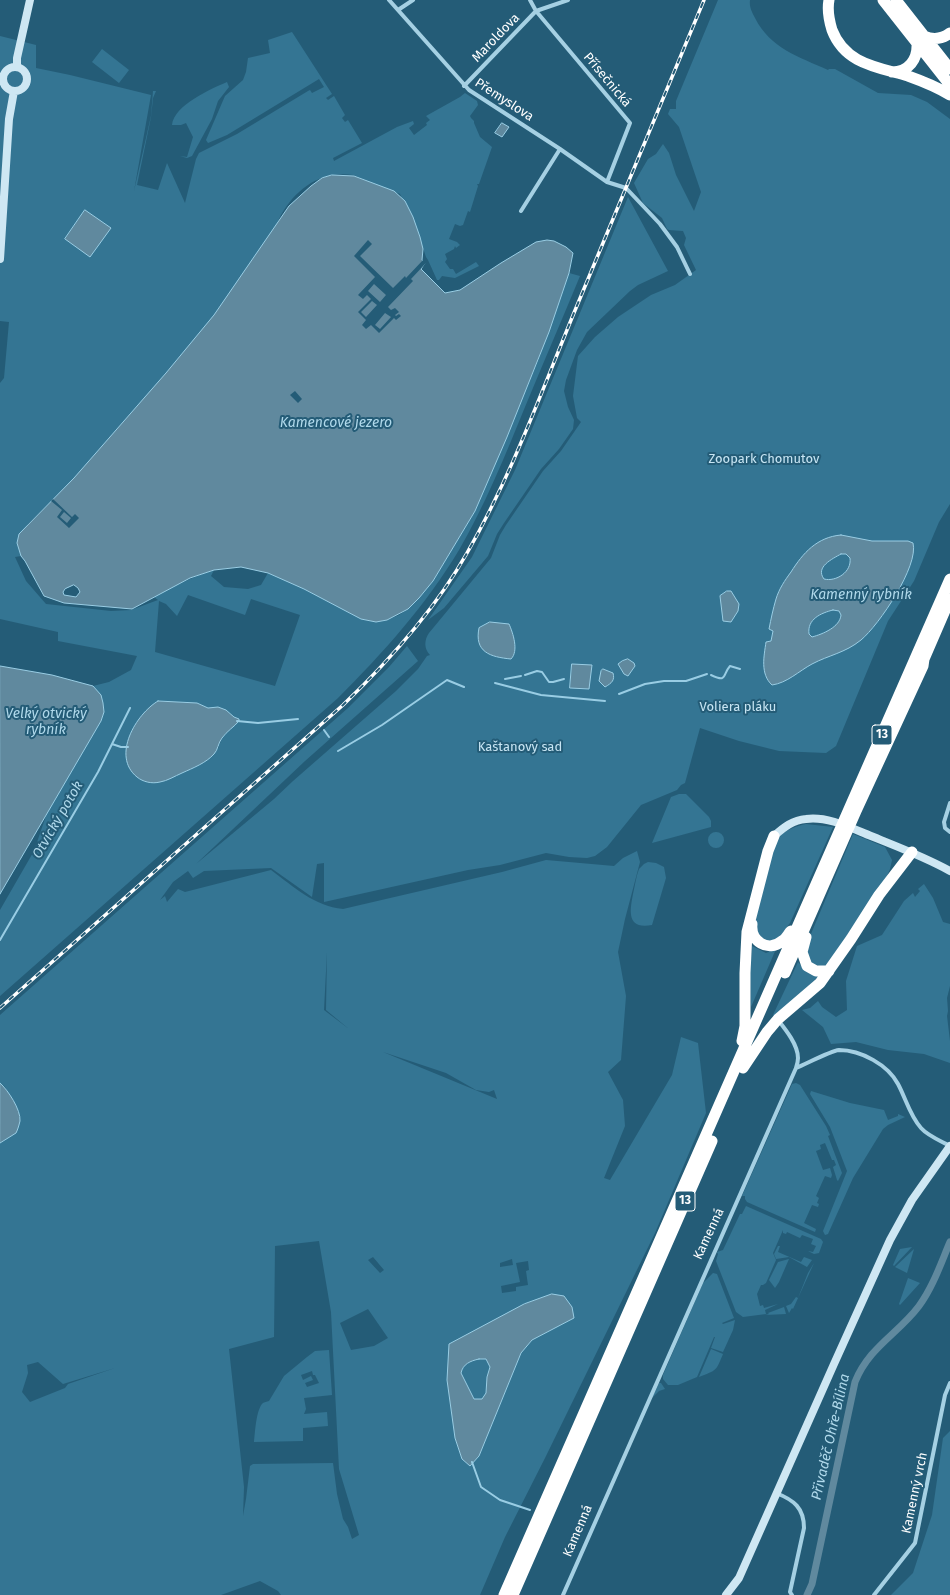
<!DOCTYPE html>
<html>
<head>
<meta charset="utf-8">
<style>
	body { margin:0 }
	canvas { display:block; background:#245c77 }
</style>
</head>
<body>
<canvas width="950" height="1595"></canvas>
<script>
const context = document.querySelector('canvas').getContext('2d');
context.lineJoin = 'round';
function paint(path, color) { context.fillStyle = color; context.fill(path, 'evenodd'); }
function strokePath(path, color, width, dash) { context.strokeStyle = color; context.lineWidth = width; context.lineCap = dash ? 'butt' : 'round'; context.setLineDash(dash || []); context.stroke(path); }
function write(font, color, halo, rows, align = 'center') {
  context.font = font + ' "Fira Sans",sans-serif'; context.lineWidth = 4; context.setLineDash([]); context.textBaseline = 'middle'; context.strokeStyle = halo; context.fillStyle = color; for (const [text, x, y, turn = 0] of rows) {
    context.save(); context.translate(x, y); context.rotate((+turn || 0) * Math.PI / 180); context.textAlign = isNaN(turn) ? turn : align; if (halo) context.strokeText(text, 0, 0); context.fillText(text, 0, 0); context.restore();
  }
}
paint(new Path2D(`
	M718,0H750C749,7 752,12 755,18C770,48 799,57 828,70L829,69H835L878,93L911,95L927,102L950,119V504L939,522L914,581L888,621L836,746L826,753L779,751L739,741L700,728L685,783L681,785L677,790L641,805L607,847L595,856L587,858L569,857L546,853L500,865L468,870L324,902V863L317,864L312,897L271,868L204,871L193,878L188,871L173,882L160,900L165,896L167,902L178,889L185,892L271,870C294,887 314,906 343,909L502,872L546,860L614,866L623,858L637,851L640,862L625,919L618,952L626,996L621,1060L608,1072L623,1100L625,1126L604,1178L610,1180L672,1075L681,1037L698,1043L706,1113L655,1233L545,1458L505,1537L480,1595H281L278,1591L260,1581L221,1595H0V1143L4,1141L20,1119L5,1087L0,1083V1015L348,708L389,667L407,646L418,661L305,761L196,864L274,799L293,781L396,691L418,669L427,656L430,655C424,649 424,640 429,633L491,558L500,535L506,525L543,471L561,451L581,422L577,418L573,396L578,356L595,337L618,317L651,295L675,285L696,270L684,245L686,238L683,231L669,230L667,229L662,218L643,203L634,183L648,159L656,154L663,144L669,153L676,175L694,211L701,192L679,127L668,114L670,109H676V101ZM327,952L326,1010L349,1029L324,1010ZM383,1052L446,1073L476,1090L489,1092L494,1090L497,1099ZM319,1241L331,1312L339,1469L359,1535L352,1539L348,1527L343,1519L337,1494L333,1463L253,1464L250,1466L246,1499L243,1516L244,1487L229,1349L274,1337L275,1246ZM373,1257L384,1270L380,1273L368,1260ZM512,1259L513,1265L500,1267V1263ZM528,1261L529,1270L526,1271L528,1285L516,1287V1291L502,1293L501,1286L520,1282L516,1263ZM524,1304L574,1318L532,1340L521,1353L479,1456L470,1466L462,1459L455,1438L447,1380ZM368,1309L388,1338L374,1346L351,1350L340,1323ZM38,1362L63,1384L115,1368L68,1384L65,1388L30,1402L22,1392L28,1373L27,1365Z
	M292,32L332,94L326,98L328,100L334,96L345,115L342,118L345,122L348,120L362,143L333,158L334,161L397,127L413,121L414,124L409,128L414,135L427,125L426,123L430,120L426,116L460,97L465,93L477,101L478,105L470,116L471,118L474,121V123L480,137L492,147L479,184H477L478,186L470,212L468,211L463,225L460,226L455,224L449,239L457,242L460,245L456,248L455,246L454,249L445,254L447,259L445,262L450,269H453L456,274L476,262L479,266L455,278L442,276L439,280H437L428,260L426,257L412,215H410L400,194L353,175C322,170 296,188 281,215C276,224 273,234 268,243C255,264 237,284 222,304C215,313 211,323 202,330L159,381L157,386L129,415L74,478L28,524L17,543L21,556L15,557L26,581L46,604L111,611L131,610L158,600L154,597C174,586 192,577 214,570L211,576L224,587L248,589L261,585L268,573L304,589L361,619L376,622L387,620L399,615L408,609L419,598L433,581L475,511L538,361L569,273L580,276C562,320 543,363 525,407C505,456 485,505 459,550C426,605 383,653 338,698L0,996V910L34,851L48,810L101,721C106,705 104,698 93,686L109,682L131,670L137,656L58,641V632L0,619V383L4,378L9,322L0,321V36L36,45V68L70,75L151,95L134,191L151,116L153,91H156L153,98L151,117L137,185L158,190L167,163L185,203L196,159L199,153L237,134L308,91L310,90L312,93L324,87L319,79L227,135L208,143L206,140L225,96L243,80L246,72L248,58L270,53L268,40ZM188,595L245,615L251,599L300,615L275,686L155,652L159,601L166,604L177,616ZM158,701L197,703L208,708L230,713L238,722C228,730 221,737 218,749Z
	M102,49L129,70L119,83L92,62Z
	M227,82L229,87L218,101L212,119L192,156L187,158L180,156L187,157L193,137L186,123L181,125H172C174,105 211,89 227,82Z
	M628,197L668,271L638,285L630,291L587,332L577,350L566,380L564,391L568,407L574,420L573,429L559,449L541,469L504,523L497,534L488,556L444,608L428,620L472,557L515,470Z
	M679,794H686L709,817L711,821V827L652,843L671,797Z
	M806,824L833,827L790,923L778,939L765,942L755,931V921C760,902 768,847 781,835C788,829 797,826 806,824Z
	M708 840a8 8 0 1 1 16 0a8 8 0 1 1-16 0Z
	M853,834L885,847L892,860L890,869L884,883L828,965L822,967L811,963L806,952L808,941Z
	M648,862L656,863L664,867L666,878L652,925C626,930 630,910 633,894C635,885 636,877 639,869L644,864Z
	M924,884L933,898L943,922L950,924V986L947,998L948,1011L947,1016L950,1041V1063L924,1054L888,1050L856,1042L831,1044L823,1027L802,1010L810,1008L818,1001L822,1007L836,1017L847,1010L846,981L857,946L882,935L904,901L913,893L915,897L920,891L918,889Z
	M752,946L766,953L776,949L751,1007L750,974Z
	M798,962L805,969L818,977L775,1017L773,1015Z
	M796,1083L800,1085L826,1126L830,1135L828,1136L842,1173L838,1181L837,1180L833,1167L836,1165L834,1160H832L825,1143L820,1145L821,1149L816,1151L823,1170L830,1168L832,1175L831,1178L825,1176L816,1196L819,1198L817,1203L819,1204L818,1207L812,1205L804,1223L816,1229L815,1232L747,1202L745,1199V1196H742L792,1084Z
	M811,1091L850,1103L884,1110L888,1120L898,1116V1114L905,1117L888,1125L883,1129L853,1178L828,1234L825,1235L823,1231L847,1171L830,1127L810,1094Z
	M746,1206L821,1239L823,1242L819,1253L814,1254L808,1251L813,1252L816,1246L811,1244L813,1239L802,1235L800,1238L787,1232L786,1234L783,1233V1230L773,1253L776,1260L766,1283L763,1285H761L757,1294L760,1306L763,1305L764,1308L778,1304L765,1310L766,1314L743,1317L736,1312L716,1261L718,1254L717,1252L723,1250L740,1214H742Z
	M778,1246H780L778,1252L801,1262L804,1257L812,1260L807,1267L789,1257L776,1259L774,1254Z
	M912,1247L894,1266L893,1265L900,1249Z
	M914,1249L907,1273L895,1267Z
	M789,1259L779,1282L775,1288L769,1280L778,1262Z
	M814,1263L793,1309L792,1308L789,1313L786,1306L791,1304L796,1297L798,1298L808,1273Z
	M713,1273L717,1274L734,1318L722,1323L723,1324L735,1320L733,1330L723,1352L711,1348L715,1337H714L697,1377L678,1385H668L663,1379V1375L703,1283Z
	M908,1278L920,1283L900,1305L899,1304Z
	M784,1307L786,1314L765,1315L769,1314L768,1313Z
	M711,1349L723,1354C716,1371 717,1370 699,1377Z
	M329,1350L332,1395L304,1398L306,1409L304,1414L327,1412L328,1426L303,1428V1441L254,1442C255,1434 256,1409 263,1403C264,1402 267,1402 269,1401L284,1376L307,1357L315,1351ZM312,1371L313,1375H315L319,1383L307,1387L305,1383L313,1380L311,1376L303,1380L301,1375Z
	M479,1359H486L490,1366L487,1377L486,1393L482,1399H474L461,1373C463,1364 470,1361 479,1359Z
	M659,1383H661L665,1389L659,1391L652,1398Z
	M950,1431V1595H891L913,1573L932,1515L943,1438Z`), '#347593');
const water = new Path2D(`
	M502,123L509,127L502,137L495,133Z
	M332,175L354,176L394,191L405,201L413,217L420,237L423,249L422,260L425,263L421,269L445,293L460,290L501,263L536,242L547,240L554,241L566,247L573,253L569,273L549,332L507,437L475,511L433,581L419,598L408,609L387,620L376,622L361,619L304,589L268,573L241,567L214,570L190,578L132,609L64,603L44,596L25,561L21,556L17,543L19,534L74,478L166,373L214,315L289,206L311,186L322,178ZM74,585L78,588L80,592L76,597L64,595L63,592L65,589Z
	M85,210L111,228L90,257L65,239Z
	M841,535L872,541H908L913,543C919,566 879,625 861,640C845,653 829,655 812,664C799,671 787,683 772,685C760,674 764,656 766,642L771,641L773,631L769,629C771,619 773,609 776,599C779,589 785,580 791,572C803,553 817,537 841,535ZM841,554H846L850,558C852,572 836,582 824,579C815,567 832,559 841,554ZM833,610L839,611L841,615C840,627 823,634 812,637L809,634C807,619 821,613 833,610Z
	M727,591H731L739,604L738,611L731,622L723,621L720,596Z
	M490,622L509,624C513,633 519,651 511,659C490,657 474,652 479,628Z
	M628,659L634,663L635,666L628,676L624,674L618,664L622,661Z
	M572,664L592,665L589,689L570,688Z
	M0,666L52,675L93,686L101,695L103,703L104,712L101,721L0,894Z
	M603,669L613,673C615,680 612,683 605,687L599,681L601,671Z
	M158,701L197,703L208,708L218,707L226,710L234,717L239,719V721C234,727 227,731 222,738C218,743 218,750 214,754C206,763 193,768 182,773C175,776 167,781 160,782C152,784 143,782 137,777C111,756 136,714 158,701Z
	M0,1083C8,1090 21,1110 20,1121C19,1125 18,1129 16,1133L0,1143Z
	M552,1294L564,1296L572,1307L574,1318L532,1340L521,1353L479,1456L470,1466L462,1459L455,1438L447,1380L449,1344L524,1304ZM479,1359H486L490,1367L487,1377L486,1393L482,1399H474L461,1373C463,1364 470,1361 479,1359Z`);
paint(water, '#60899e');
strokePath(water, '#99cde4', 1);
paint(new Path2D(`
	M368,240L372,244L360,256L393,288L405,276L406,278L423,260L426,263L411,279L413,281L388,307L391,310L395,308L399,312L395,315L396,316L399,314L401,316L396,320L394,318L379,333L371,325L366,329L362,325L366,320L358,312L371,299L367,295L363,299L358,295L375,277L354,256ZM374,284L386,295L380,302L368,291ZM372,301L377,305L366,317L361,312ZM385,313L391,317L380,329L375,325Z
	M295,391L302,399L298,403L290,395Z
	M53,499L72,517L75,514L79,518L69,528L57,517L62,510L51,501ZM64,512L71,518L67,523L60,517Z`), '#245c77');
strokePath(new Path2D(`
	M525,675L537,671L542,672L549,682H553L564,679
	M711,675C728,683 722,675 730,666L740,669
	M505,679L521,676
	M495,683L541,695L605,701
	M619,694L645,684L664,681H686L707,674
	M237,721L258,723L298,719
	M324,730L329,737
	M112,744L121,747H128
	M338,751L382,725L447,680L464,687
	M0,940L98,772L130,708
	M472,1462L481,1487L500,1500L530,1510`), '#99cde4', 2);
strokePath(new Path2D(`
	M807,1595L812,1584L855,1382C869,1347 898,1334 919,1306C933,1287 941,1263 950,1242`), '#60899e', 7);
strokePath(new Path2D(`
	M389,0L469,90L560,149L607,182L626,188L660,224L677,247L690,274
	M530,0L536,11L630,123L607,182
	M398,10L413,0
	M464,86L536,11L568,0
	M521,211L560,149
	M950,803L944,822L945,828L950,832
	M778,1020C786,1030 798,1045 798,1058C798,1061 797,1065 796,1068
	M776,1493C794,1500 804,1508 804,1528L790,1592L792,1595
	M563,1595L796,1068C806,1064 830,1051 839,1050C861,1050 888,1065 898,1084C906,1099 910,1116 921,1128C928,1136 941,1141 950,1146
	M874,1595L915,1543L945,1395L950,1383`), '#a5d0e3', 4);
strokePath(new Path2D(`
	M17,67V58L30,0
	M3 79a12 12 0 1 1 24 0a12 12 0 1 1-24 0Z
	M0,259L9,119L14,91
	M774,836C784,827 793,820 806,819C828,816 851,828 871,836C898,847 925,857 950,871
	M726,1595L739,1578L834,1364L890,1240L912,1200L950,1146`), '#cee7f3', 8);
strokePath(new Path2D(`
	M829,0C827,10 829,20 832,30C845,64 877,67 908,76C922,81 937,87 950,95
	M883,0L950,85
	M896,0L950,69
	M924,36C933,40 942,39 950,33
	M892,72C909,72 918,59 917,43
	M752,924C750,941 768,953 782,941C786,939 788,934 791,931
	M806,937L802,952L807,966L816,971H829
	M785,973L856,811L923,666L924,659L950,599
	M742,1041L745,1026V973L747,932L768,851L774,836
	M743,1068L767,1032L778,1019L820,983L851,939L879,895L912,852
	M504,1595L950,579
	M513,1595L712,1141`), '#fff', 11);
const rail = new Path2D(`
	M0,1008L343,705C389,661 436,608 467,553C512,475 542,390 576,308C619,205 661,103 704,0`);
strokePath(rail, '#fff', 3.5);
strokePath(rail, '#245c77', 2, [6]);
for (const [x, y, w] of [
	[882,735,20],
	[685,1201,20]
]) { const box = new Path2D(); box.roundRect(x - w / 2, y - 10, w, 20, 3); context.fillStyle = '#245c77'; context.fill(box); strokePath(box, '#fff', 1); }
write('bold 12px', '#fff', null, [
	["13",882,735],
	["13",685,1201]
]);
write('13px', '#fff', '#245c77', [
	["Maroldova",496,38,-46],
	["Přísečnická",607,80,50],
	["Přemyslova",504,100,33],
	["Kamenná",709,1234,-65],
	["Kamenný vrch",915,1493,-78],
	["Kamenná",578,1531,-67]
]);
write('13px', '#c7e5f3', '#245c77', [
	["Zoopark Chomutov",764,459],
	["Voliera pláku",738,707],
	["Kaštanový sad",520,747]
]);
write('italic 14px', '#b0d9eb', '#245c77', [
	["Kamencové jezero",336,423],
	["Kamenný rybník",861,595],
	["Velký otvický",46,714],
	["rybník",46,730],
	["Otvický potok",58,820,-60],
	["Přivaděč Ohře-Bílina",831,1437,-77]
]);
</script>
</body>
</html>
